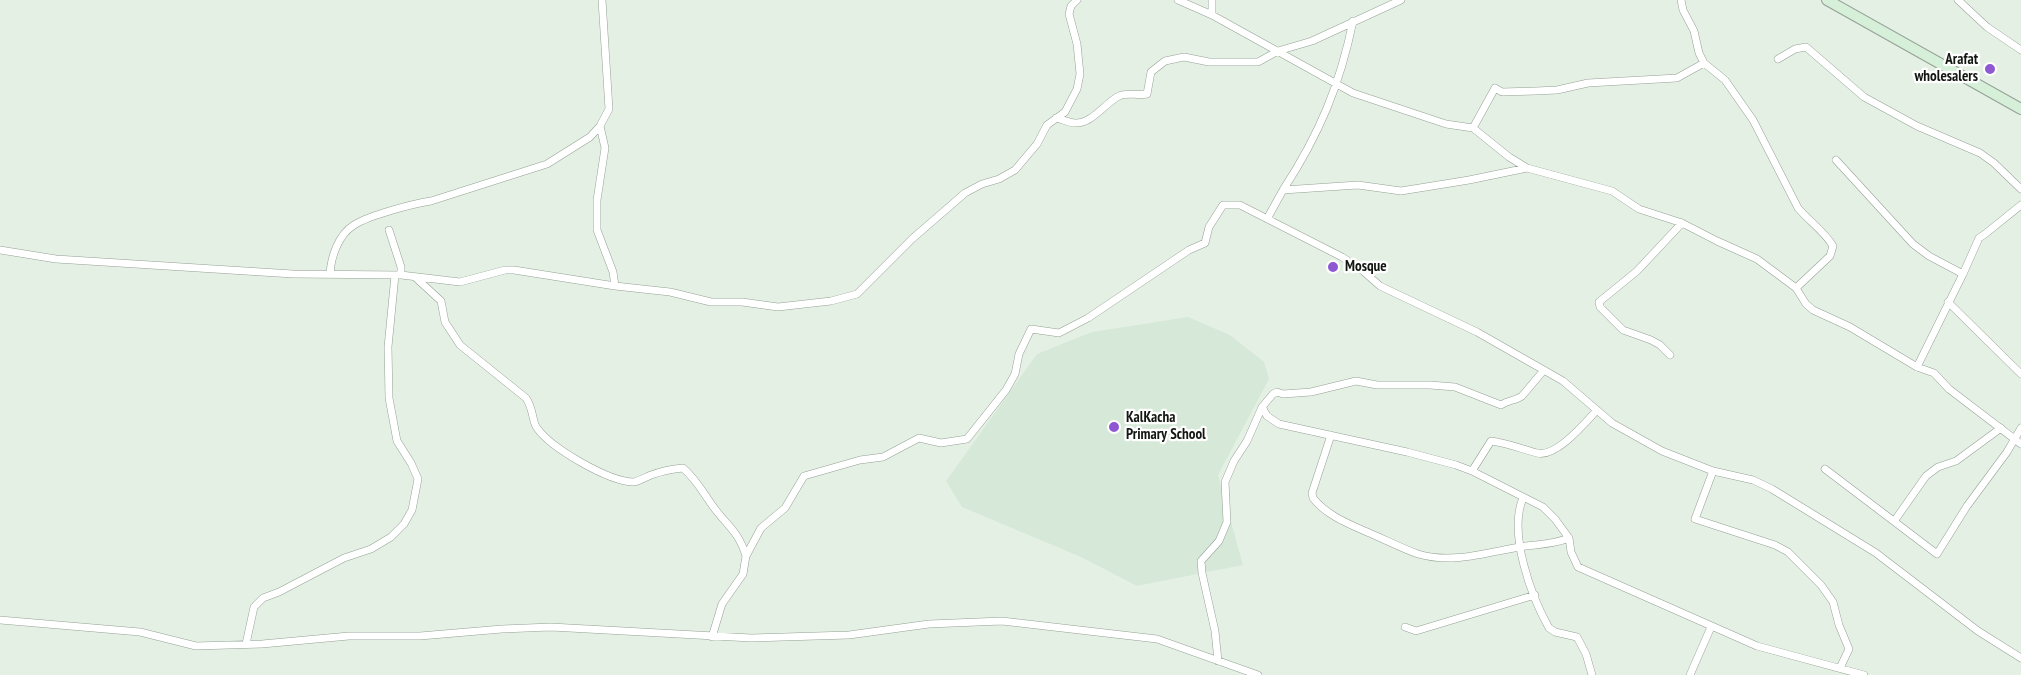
<!DOCTYPE html>
<html>
<head>
<meta charset="utf-8">
<style>
	body { margin:0 }
	canvas { display:block; background:#e5f0e5 }
</style>
</head>
<body>
<canvas width="2021" height="675"></canvas>
<script>
const context = document.querySelector('canvas').getContext('2d');
context.lineJoin = 'round';
function paint(path, color) { context.fillStyle = color; context.fill(path, 'evenodd'); }
function strokePath(path, color, width, dash) { context.strokeStyle = color; context.lineWidth = width; context.lineCap = dash ? 'butt' : 'round'; context.setLineDash(dash || []); context.stroke(path); }
function write(font, color, halo, rows, align = 'center') {
  context.font = font + ' "PT Sans Narrow",sans-serif'; context.lineWidth = 4.5; context.setLineDash([]); context.textBaseline = 'middle'; context.strokeStyle = halo; context.fillStyle = color; for (const [text, x, y, turn = 0] of rows) {
    context.save(); context.translate(x, y); context.rotate((+turn || 0) * Math.PI / 180); context.textAlign = isNaN(turn) ? turn : align; if (halo) context.strokeText(text, 0, 0); context.fillText(text, 0, 0); context.restore();
  }
}
paint(new Path2D(`
	M1188,317L1230,335L1264,362L1269,379L1218,475L1243,565L1137,586L1081,557L962,507L946,481L1037,354L1092,332Z`), '#d6e8d7');
const street = new Path2D(`
	M602,0L609,109L600,126L605,148L597,200V230L613,272L615,286
	M1178,0L1212,15L1353,93L1446,124L1473,128L1509,157L1527,168L1612,191L1639,209L1682,223L1717,241L1757,259L1796,288L1806,304L1813,310L1850,327L1917,367L1934,373L1949,389L2021,444
	M1212,0V15
	M1681,0L1683,10L1694,31L1699,53L1704,63L1725,80L1753,120L1798,208C1809,221 1825,232 1833,246L1830,256L1796,288
	M1958,0L1987,27L2021,50
	M1778,59L1795,49L1806,47L1864,97L1917,126L1980,153L1994,163L2021,189
	M1056,118C1062,119 1069,123 1075,123C1092,124 1105,103 1119,96C1127,92 1138,96 1147,94L1151,72L1165,61L1184,57L1209,62H1258L1278,51L1312,41L1401,0
	M1473,128L1495,88L1502,92L1536,91L1557,90L1588,83L1677,78L1704,63
	M1836,160L1913,244L1929,256L1963,274
	M1283,190C1319,135 1340,85 1353,21
	M1267,219L1283,190L1358,185L1401,191L1469,180L1527,168
	M389,230L401,267V275
	M0,250L56,259L293,274L401,275L460,282L505,270H514L615,286L670,292L711,302H742L778,307L831,301L857,294L912,239L965,193L982,184L999,179L1015,170L1037,144L1047,125L1065,112L1077,89L1080,74L1077,44L1069,14L1071,6L1077,0
	M330,274C331,257 338,235 354,225C370,215 412,204 431,201L547,164L590,137L600,126
	M415,277L441,301L445,322L460,345L526,398C534,410 532,422 537,428C551,448 609,482 634,482C639,481 646,477 651,475C662,471 672,469 683,468C696,479 702,491 712,505C726,525 738,530 746,556
	M1948,302L2021,374
	M1670,355L1660,345L1651,340L1623,330L1600,307L1599,302L1637,271L1682,223
	M1917,367L1963,274L1979,238L1985,234L2021,205
	M1262,407L1267,416L1279,424L1407,452L1456,465L1472,471L1543,507L1555,519L1569,538L1571,552L1578,567L1757,646L1864,675
	M1331,435L1312,493L1313,498C1326,515 1349,524 1367,532C1384,539 1401,548 1418,554C1452,564 1486,553 1519,547C1536,544 1552,545 1569,538
	M1825,469L1937,554L1967,506L2007,452L2021,428
	M1472,471L1491,441C1507,443 1522,449 1537,453C1556,458 1585,423 1597,410
	M1713,471L1695,519L1775,545L1788,552L1821,585L1833,602L1839,625L1849,649L1840,668
	M1523,498C1508,533 1531,596 1549,628L1555,632L1577,637L1586,654L1592,675
	M1895,520L1926,476L1938,467L1956,461L2001,428
	M0,620L140,632L196,646L262,644L349,636H420L502,629L551,627L751,638L849,635L929,624L1002,621L1157,639L1258,675
	M1405,627L1416,631L1535,595
	M712,637L722,604L743,574L746,556L761,528L785,508L804,476L860,460L883,457L919,438L941,443L967,439L1006,390L1015,374L1019,354L1031,329L1059,333L1088,318L1189,250L1205,243L1209,227L1223,205H1240L1342,257L1363,271L1380,286L1477,332L1563,381L1612,423L1662,451L1713,471L1753,480L1772,489L1876,553L1978,631L2021,658
	M246,644L254,607L263,598L279,592L344,558L371,549L391,537L404,524L412,510L418,479L411,463L397,441L389,398L388,347L395,275
	M1218,661L1215,631L1202,573L1201,561L1219,541L1227,522L1225,482L1234,461L1247,441L1262,407L1273,394L1277,392L1283,394L1311,392L1356,381L1377,385H1430L1455,387L1501,405C1508,400 1515,401 1522,396L1544,370
	M1690,675L1711,627`);
const secondary = new Path2D(`
	M1827,0L2021,109`);
strokePath(street, '#95a096', 8);
strokePath(secondary, '#95a096', 12);
strokePath(street, '#fff', 7);
strokePath(secondary, '#d5efd9', 10);
for (const [x, y, r, color] of [
	[1990,69,6,"#8d58d1"],
	[1333,267,6,"#8d58d1"],
	[1114,427,6,"#8d58d1"]
]) { const dot = new Path2D(); dot.arc(x, y, r, 0, 2 * Math.PI); context.fillStyle = color; context.fill(dot); strokePath(dot, '#fff', 2); }
write('bold 15px', '#131713', '#fff', [
	["Arafat",1978,60,"right"],
	["wholesalers",1978,77,"right"],
	["Mosque",1345,267],
	["KalKacha",1126,418],
	["Primary School",1126,435]
], 'left');
</script>
</body>
</html>
